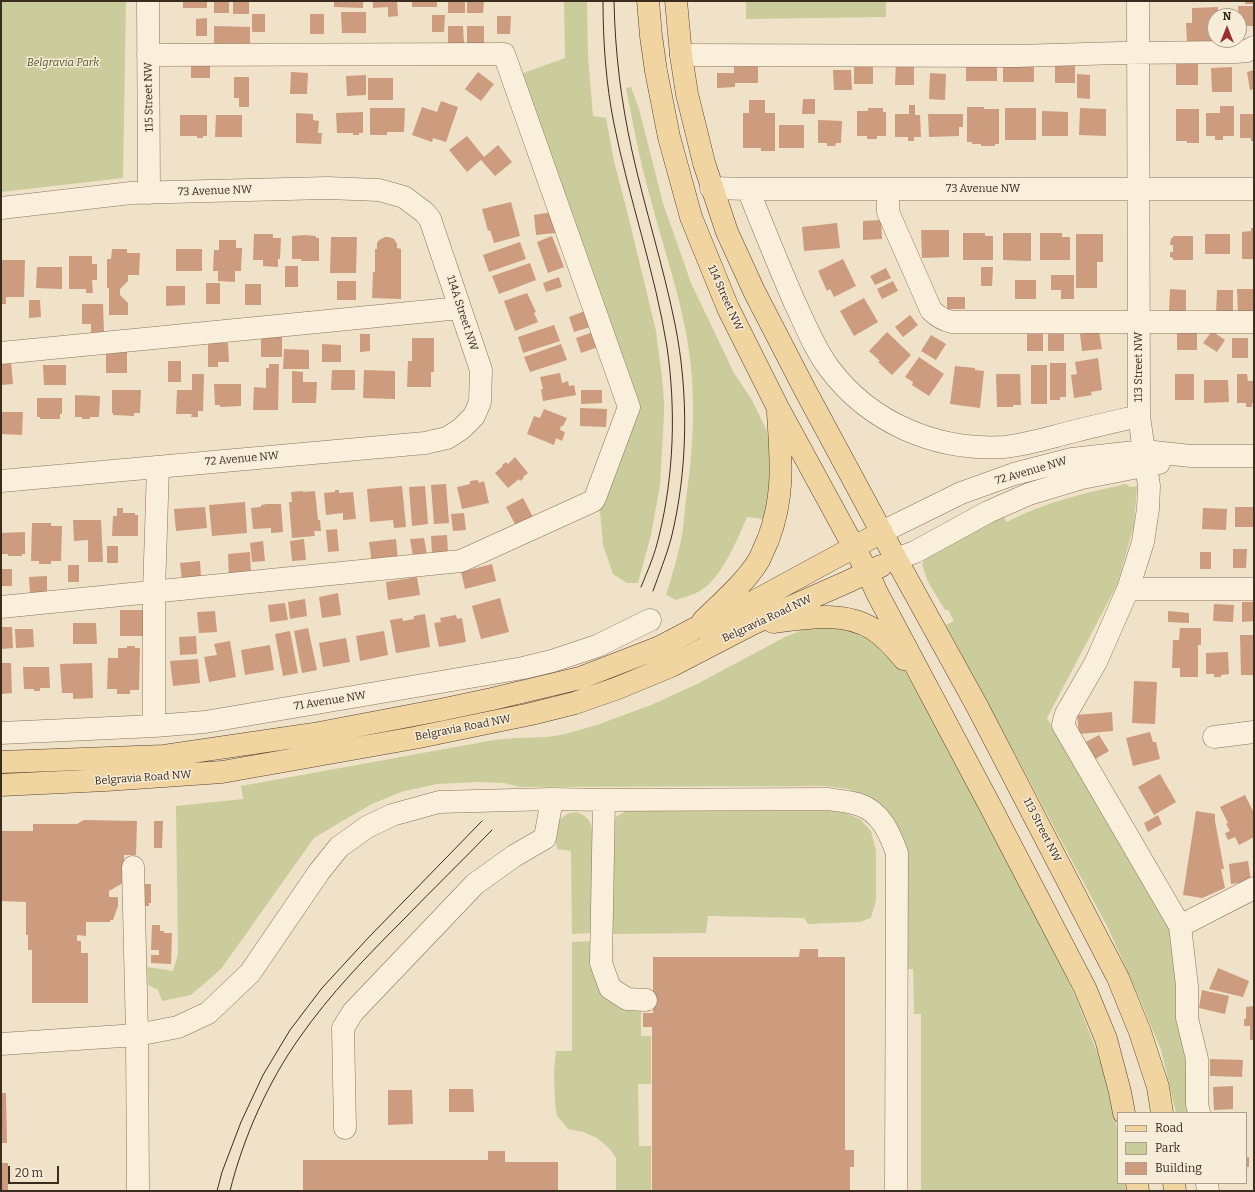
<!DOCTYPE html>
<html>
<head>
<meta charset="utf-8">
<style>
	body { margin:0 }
	#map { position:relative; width:1255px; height:1192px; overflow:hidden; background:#efe2c8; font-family:Bitter,serif }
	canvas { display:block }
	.frame { position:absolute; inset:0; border:2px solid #3b2c20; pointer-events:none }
	.legend { position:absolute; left:1117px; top:1112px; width:130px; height:72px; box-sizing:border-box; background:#f6ecd7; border:1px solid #ab9f8e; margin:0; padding:5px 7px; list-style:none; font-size:12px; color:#3b2c20 }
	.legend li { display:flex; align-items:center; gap:8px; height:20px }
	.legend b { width:20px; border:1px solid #ab9f8e }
	.north { position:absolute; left:1207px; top:8px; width:40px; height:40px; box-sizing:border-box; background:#f6ecd7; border:1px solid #ab9f8e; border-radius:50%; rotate:0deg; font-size:11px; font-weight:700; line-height:16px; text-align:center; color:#3b2c20 }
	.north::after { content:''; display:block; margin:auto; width:14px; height:18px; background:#9b2c31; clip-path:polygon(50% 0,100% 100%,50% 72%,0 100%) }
	.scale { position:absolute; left:8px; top:1166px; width:51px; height:18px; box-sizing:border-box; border:2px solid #3b2c20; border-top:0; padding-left:5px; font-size:12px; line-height:14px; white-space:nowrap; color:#3b2c20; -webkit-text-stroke:3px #f6ecd7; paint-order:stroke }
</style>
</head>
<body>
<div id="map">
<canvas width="1255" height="1192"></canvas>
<div class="frame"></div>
<ul class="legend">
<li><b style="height:5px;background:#f1d5a0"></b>Road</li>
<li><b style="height:11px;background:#cacd9b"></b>Park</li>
<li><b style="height:11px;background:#cd9b7d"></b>Building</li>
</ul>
<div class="north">N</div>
<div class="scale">20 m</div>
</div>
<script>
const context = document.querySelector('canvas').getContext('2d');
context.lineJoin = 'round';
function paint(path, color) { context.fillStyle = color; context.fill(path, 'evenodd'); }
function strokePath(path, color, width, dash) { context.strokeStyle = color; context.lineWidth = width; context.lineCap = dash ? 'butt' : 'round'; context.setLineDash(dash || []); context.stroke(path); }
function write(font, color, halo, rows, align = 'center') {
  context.font = font + ' Bitter,serif'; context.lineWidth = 3; context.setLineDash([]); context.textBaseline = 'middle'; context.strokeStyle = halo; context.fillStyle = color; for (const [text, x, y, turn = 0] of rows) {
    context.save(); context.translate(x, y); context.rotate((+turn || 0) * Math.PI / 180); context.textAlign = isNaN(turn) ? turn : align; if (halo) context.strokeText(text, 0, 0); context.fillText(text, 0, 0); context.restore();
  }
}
paint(new Path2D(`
	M1,1H126L123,178L1,192Z
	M564,1H587L588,56L593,116L606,118L614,161L629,219L656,331L662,377L664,402V416L660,485L651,535L638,583H627L613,574L603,545L599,501L631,398L518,75L565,58Z
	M746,1H886V17L746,19Z
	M631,87L639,109L663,203L691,283L734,373L752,400L767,431L773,472L766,520L756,518L747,517C737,540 722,578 700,591C693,595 684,597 676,600L666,595C672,576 678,556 682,536C684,522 685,506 687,491C695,436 696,378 684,323C675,280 661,239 650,197C640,161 633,124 626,88Z
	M1126,484L1131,487L1137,486L1134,526L1117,585L1047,718L1175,937L1186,1068L1192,1113H1176L1161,1050L1141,1002L1108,928L946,625L954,621L948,610H945L928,582L922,564L925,558L1001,514L1007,522C1044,502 1085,493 1126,484Z
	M821,626L860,631L899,660L950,753L1051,945L1076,998L1101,1063L1117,1128L1118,1183H1125L1126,1191H921V1014H914L913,969H906L880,804L849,789L824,786L520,787L504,783L478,782L437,784L401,792L372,804L344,820L314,838L221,969L191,995L162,1001L158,990L148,985L147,967L173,971L178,954L176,806L243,799L241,786L494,740L517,738L548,737L565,734L597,725L651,705L697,684L785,637L802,630Z
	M626,811H829L846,813L860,819L871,831L876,851V900L871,918L860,922L808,924L804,918L708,916L706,933L612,934L613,825L616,817Z
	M577,812C588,817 591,820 593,833L592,933L572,934L571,851L557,849L555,837L560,819L569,813Z
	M591,941L592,967L641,1007V1036H651V1084H638L639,1146H651V1191H616V1158L609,1148L597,1138L583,1132L568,1129L557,1116L555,1104L554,1071L556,1051H572V942Z`), '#cacd9b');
paint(new Path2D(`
	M183,1H207V8H183Z
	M214,1H229V13H214Z
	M233,1H249V14H233Z
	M334,1H363V8L334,7Z
	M373,1H397L398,16L388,17V7L373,8Z
	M412,1H437V7H412Z
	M448,1H465V13H448Z
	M467,1H484L483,13H467Z
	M1245,1H1254V4H1245Z
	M1238,6H1254V26H1239Z
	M1218,7V16H1215V40H1218V42H1187L1186,23H1192V8Z
	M341,12H366V33H342Z
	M252,14H265V32H252Z
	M310,14H324V34H310Z
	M432,15H445L444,32H432Z
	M497,16H511L510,34H497Z
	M207,18V36H196V19Z
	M214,26L250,27V46H232V33V45H214Z
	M448,26H463L464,44H448Z
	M467,26H484V45H467Z
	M896,62H914V85H895Z
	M191,63H210V78H191Z
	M1176,63H1198V85H1176Z
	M734,64H758V83H735V87L717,88V73H734Z
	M854,64H873V84H854Z
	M1055,64H1075V83H1055Z
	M966,65H997V81H966Z
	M1003,66H1034V82H1003Z
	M1232,67V92H1212L1211,68Z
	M833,70H851L852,90H834Z
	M1254,70V89L1250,90L1247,72Z
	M291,72L308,73L307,94H290Z
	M478,72L494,84L481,101L465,89Z
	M930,73L946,74L945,100L929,99Z
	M1077,74L1090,75V99L1077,98Z
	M366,75V95L347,96L346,76Z
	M234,77H249V107H239V98H234Z
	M368,78H393V100H368Z
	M803,99H815V114H802Z
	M749,100H765V113H775V151H761V148H743V113H749Z
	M441,101L458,107L446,142L433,138L432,142L412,135L422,107L437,112Z
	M909,105H915V115H920L921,137H914V141H908V137H895V114H909Z
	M1220,106H1234V136H1223V140H1215V136H1206V113H1220Z
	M967,107H984V109H999V144H995V146H981V144H972V142H967Z
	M370,108H405L404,132H387V135H370Z
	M868,108H883V112H886V136H877V139H867V136H857V111H868Z
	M1005,108H1036V140H1005Z
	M1080,108L1106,109V136L1079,135Z
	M1176,109H1199V143H1187V141H1176Z
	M1042,111L1068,112V136H1042Z
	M363,112V133H359V135H353V133H337L336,113Z
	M296,113L313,114V120L319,121L318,133H322L321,144L296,143Z
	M928,114H963V127H959V136L929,137Z
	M1240,114H1254V141H1251V138H1240Z
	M180,115H207V136H203V138H197V136H180Z
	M216,115H242V137H215Z
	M818,120L842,121L841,143H836L835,146H827V143H818Z
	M779,125H804V148H779Z
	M467,136L484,157L498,145L512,162L495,176L481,160L467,172L449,150Z
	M511,202L520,236L494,243L490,230L488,231L482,209Z
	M552,212L555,233L536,235L534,215Z
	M881,220L882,239L863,240V221Z
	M837,223L840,248L804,251L802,227Z
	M1251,228H1254V259H1242V232L1251,231Z
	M921,230H949V257L922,258Z
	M963,233H985V236H993V260H963Z
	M1003,233H1031V261L1003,260Z
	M1040,233H1062V237H1070V260H1040Z
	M254,234H273V238H281L280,259H278V267L263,266V260H253Z
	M1076,234H1103V262H1097V288H1076Z
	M1205,234H1230V254H1205Z
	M305,235L316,236V238H319V261H301V259H292V236Z
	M552,236L564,267L548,273L537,242Z
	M1173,236H1193V260H1173V258L1170,257V252H1173V245H1170L1171,238H1173Z
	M331,237H357L356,273H330Z
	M385,237H389L394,239L397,244V248L401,249V299L372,298L373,272H375V249H377V243L379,240Z
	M219,240H236V248H242L241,271H235V282L218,281V271H213L214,250H219Z
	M520,242L526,259L489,272L483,255Z
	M112,249H127V253H140L139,275H128V281L120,289V295L128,303V315H109V288H107V259H111Z
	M176,249H202V271H176Z
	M69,256H92V264H97V280H92L93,293H86V289H69Z
	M843,259L856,286L834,297L830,289L827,291L818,271Z
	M1,260H25L24,297H6V304H1Z
	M530,263L536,280L499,294L492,276Z
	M285,266H298V287H285Z
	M37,267H62V289L36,288Z
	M981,267H993L992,286H981Z
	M886,268L891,278L875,285L870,276Z
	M1051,275H1074V299H1061V290H1051Z
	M559,277L562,287L546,292L543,283Z
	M1015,280H1036V299H1015Z
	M337,281H356V300H337Z
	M893,281L898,291L882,299L877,289Z
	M206,283H220V304H206Z
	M245,284H261V305H245Z
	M166,286H185V305L166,306Z
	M1170,289L1186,290V314L1169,313Z
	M1237,289H1254V312L1238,313Z
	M1217,290H1233V313H1216Z
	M527,293L536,312L534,313L538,322L515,331L504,301Z
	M947,297H965V309H947Z
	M864,298L878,322L854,336L840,311Z
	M29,300H40L41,317L29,318Z
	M82,304H103L104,333H91V324H82Z
	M585,311L590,327L574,332L569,317Z
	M910,315L918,325L903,337L895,327Z
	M554,325L560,341L523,353L518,337Z
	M1099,331L1102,349L1082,351L1080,334Z
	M1177,331H1197V350H1177Z
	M1212,331L1225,340L1217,352L1203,343Z
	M593,332L598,347L581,353L576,338Z
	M887,332L911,355L892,375L878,362L880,361L869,351Z
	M360,334H370V351L360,352Z
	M1027,334H1043V351H1027Z
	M1048,334H1064V351H1048Z
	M931,335L946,344L936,360L921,351Z
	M261,337H282V357H261Z
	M412,338H434V372H431V387H407L408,361H412Z
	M1232,338H1248V358H1232Z
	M208,343H228L229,362H218V367H208Z
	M322,344L341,345V362H322Z
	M561,344L567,360L530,372L524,357Z
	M284,349L309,350V369H283Z
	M106,351H127V373H106Z
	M919,357L944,374L929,396L912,385L913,382L905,377Z
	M1098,358L1102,390L1091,392L1092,395L1074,398L1071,375L1077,374L1075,362Z
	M168,361H181V382H168Z
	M11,362L13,384L1,385V363Z
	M1050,363H1066V397H1060V400H1050Z
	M269,364H279L278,410H253L254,387L266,388V368H269Z
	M43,365H66V385H44Z
	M1031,365H1047V404H1031Z
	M955,366L975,368V370L984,371L980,408L950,404Z
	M332,370H355V390H331Z
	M364,370L395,371V399L363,398Z
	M292,371L303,372V382H317L316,403H292Z
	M560,373L562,383L568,381L569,386L574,385L576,395L543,401L541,389H543L540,377Z
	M192,374H204L203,411H198V417H191L192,414H176L177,390H192Z
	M996,374H1020L1021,405H1013V407H997Z
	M1175,374H1194V400H1175Z
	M1237,374H1247L1248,381H1254V403H1252V407H1246V403H1237Z
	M1204,380H1228L1229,402L1204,403Z
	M214,384H241V406L220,407V405H215Z
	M112,390H141L140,413H134V416L113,415V413H112Z
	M581,390H602V403L581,404Z
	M75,395L100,396L99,417H90V419H82V417H75Z
	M37,398H62V414H60V419H40V417H37Z
	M580,408L607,409L606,427L580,426Z
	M544,409L567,418L563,426H561L560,430L565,432L562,441L556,438L554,445L527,434L534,416L540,418Z
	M1,412H23L22,435L1,434Z
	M515,457L528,473L523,477L524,478L520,481L519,479L508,488L495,473L503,466L502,465L506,462L508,464Z
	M478,480L479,483L484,481L489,503L462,509L457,487L470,484V481Z
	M446,484L449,523L434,524L431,485Z
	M402,486L406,527L394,528L393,520L370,522L367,489Z
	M425,486L428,524L412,526L409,487Z
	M335,490H339V493L353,492L356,519L343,520V513L326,515L324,493L335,492Z
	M303,491V492L315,491L318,520H320L321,531H314L315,536L292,538L289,502H292L291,492Z
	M523,498L533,517L516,526L506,507Z
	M245,502L247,533L212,536L209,505Z
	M267,504H281L283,532L271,533V528L253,529L251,508L261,507V505Z
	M205,507L207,528L176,531L174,509Z
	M1235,507H1254V527H1235Z
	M117,508H123V513H135V515H138V536H112L113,516H117Z
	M1203,508L1227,509L1226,530L1202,529Z
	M464,513L466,530L453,531L451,514Z
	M73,520H101L103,562H88V540L74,541Z
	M32,523H51V526H62L61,561H51V564H39V561H31Z
	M337,529L339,551L328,552L326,530Z
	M25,532V554H22V556H8V554H1V533Z
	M447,535L448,553L432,554L431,536Z
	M424,538L427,555L413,557L410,539Z
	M304,539L306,560L292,561L290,541Z
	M396,539L398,560L372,563L369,542Z
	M263,541L265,561L252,562L250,543Z
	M107,546H118V563H107Z
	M1233,549H1247L1246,568H1233Z
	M250,552L251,576L229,578L228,554Z
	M1200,552H1211V569H1200Z
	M200,561L201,578L182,580L180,563Z
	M492,564L496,581L465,589L461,572Z
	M68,565H79V582H68Z
	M1,569H12V586H1Z
	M47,576V592L30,593L29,577Z
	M417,577L420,595L388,600L386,582Z
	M338,593L341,615L322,618L319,597Z
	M500,598L509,632L481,639L472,606Z
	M305,599L307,616L290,619L288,602Z
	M1242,602H1254V621L1242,622Z
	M285,603L288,620L270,622L268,605Z
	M1214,604L1234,605L1233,622L1213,621Z
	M120,610H143V636H120Z
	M215,611L217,632L199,633L197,612Z
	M1168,611L1189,613V623L1168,622Z
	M425,614L430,647L396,653L390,620L402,618L403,621L414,619V616Z
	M456,615L457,619L462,618L466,642L439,647L434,623L441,622L440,618Z
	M73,623H96L97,644H73Z
	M1,627H12L13,648L1,649Z
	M308,628L317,670L302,673L294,631Z
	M1180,628H1201V645H1198V677H1180V668H1172L1173,640H1179Z
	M15,629H33L34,647L16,648Z
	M290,631L298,673L283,676L275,634Z
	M384,631L388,655L360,661L356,636Z
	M1240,635H1254V675H1241Z
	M196,636L197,654L180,655L179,637Z
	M346,638L350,662L323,667L319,643Z
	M230,641L236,677L209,682L204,657L217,655L214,644Z
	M270,645L274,670L245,675L241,650Z
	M127,646H135V648H140L139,690H130V694H117V689H107L108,658H118V648H127Z
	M1228,652L1229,674L1221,675V677H1214V674H1206V653Z
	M198,659L200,683L173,686L170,661Z
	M1,663H11L12,693L1,694Z
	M92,663L93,698L73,699V693H62L60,664Z
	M23,667H49L50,688H40V691H34V689H24Z
	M1134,681L1157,682L1155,724L1132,723Z
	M1112,712L1113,731L1079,734L1077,715Z
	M1150,732L1153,742H1156L1160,759L1133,766L1126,738Z
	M1099,735L1109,751L1092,761L1082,744Z
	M1160,774L1176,802L1154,815L1138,787Z
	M1245,795L1254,813V837L1239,845L1235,837L1228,840L1225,833L1230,831L1226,824L1228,823L1220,807Z
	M1196,811L1215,814V821L1224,869H1221L1225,888L1202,898L1183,895Z
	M1158,815L1162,824L1148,832L1144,823Z
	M84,820L137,821L136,855H124L123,883L109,891V897H118V906L113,920H110V922H86V936L77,935V941H81V953H88V1003H32V950H28V935H26V902L1,901V831H33V824H77Z
	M154,821H163L162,848H154Z
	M1248,861L1251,881L1231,884L1229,864Z
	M141,884H151V903H149V906H141Z
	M152,925H160V931H164V933H172L171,964L151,963V955H159V950H151Z
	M800,949H818V957H845V1150H854V1167H850V1191H652V1027H643V1013H653V957H799Z
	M1218,968L1249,981L1243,997L1209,989Z
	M1202,990L1229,996L1225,1014L1199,1008Z
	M1254,1006V1040H1250V1026H1244V1019H1246V1007Z
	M1210,1059L1243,1060L1242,1077L1210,1076Z
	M1233,1086V1109L1214,1110L1213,1087Z
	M449,1089H473L474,1112H449Z
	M388,1090H412L413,1124L388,1125Z
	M1,1093H6L7,1143H1Z
	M488,1151H505V1162H558V1191H303V1160H488Z
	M1246,1157H1249V1167H1246Z
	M1,1163H8V1191H1Z`), '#cd9b7d');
const minor = new Path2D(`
	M148,1L149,193
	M1138,1L1139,416L1149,486L1148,509L1143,542L1128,589L1096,662L1066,714L1063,725L1180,926L1187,986V1018L1197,1059V1104L1199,1113
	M681,55L1016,56L1120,53L1236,52L1247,51L1254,47
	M711,188L748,189H1254
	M748,189C763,227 778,264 794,301C805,324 814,348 829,368C870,423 936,451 1004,447C1023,445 1041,440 1060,435C1086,428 1113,422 1139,416
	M888,189V212L931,310C938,317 943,320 952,322H1254
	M1,208L131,193L327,188L379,190L404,197L424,212L430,219L481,370L480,402L474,416L461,429L447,438L425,443L1,481
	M1,353L460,308
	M882,532L961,493L1014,474L1072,459L1144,451L1191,456H1254
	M896,559L915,552L988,512L1029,494L1082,478L1159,463
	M1128,589H1254
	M1,607L461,561L593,501L595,498L629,407L504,54L148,55
	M154,726V592L158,467
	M1,733L154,726L205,722L523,668L552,661L597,646L650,620
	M1214,737L1254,732
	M604,800L601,963L610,988L627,999L646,1000
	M133,867L137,1035L138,1191
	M1180,926L1254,888
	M1,1044L137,1035L178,1027L208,1013L250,973L319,872L339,847L367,827L392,815L439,802L552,799L604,800L828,799C838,801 850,801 860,805C881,812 890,834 897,853L896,1191
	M345,1128L343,1028L353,1012L475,884L514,856L545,838L552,799
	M1207,1183L1208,1191`);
const major = new Path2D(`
	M648,1L651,36L656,71L669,137L691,217L728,308L777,406L868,573L877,593L987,800L1085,988L1106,1039L1120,1092L1124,1113
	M676,1L681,55L687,94L704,163L727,232L754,291L804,388L896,559L977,706L1118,978L1140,1032L1158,1087L1162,1113
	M703,621C722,602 745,583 759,560C762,554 765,546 768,540C785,495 781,459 778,413
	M773,622C805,618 843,610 873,629C885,637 895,648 904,659
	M1,762L164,756L314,734L440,710L492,699L580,678L660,647L696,628L720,620L882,532
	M1,785L106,780L222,772L414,738L531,714L575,703L618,688L671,666L752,624L847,582L881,566
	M1137,1183L1138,1191
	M1174,1183L1175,1191`);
strokePath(minor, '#8b735c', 23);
strokePath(major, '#594230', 23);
strokePath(minor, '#f9efdb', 22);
strokePath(major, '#f1d5a0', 22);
strokePath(new Path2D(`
	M603,1C603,42 606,84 614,124C629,199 655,272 667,347C676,409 674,475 659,536C655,554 648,570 641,587
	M614,1C615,52 621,101 632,151C645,209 663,265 675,324C689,394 688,470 671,539C666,557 659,574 653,591
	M217,1191L222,1172L241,1122L263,1075L290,1030L322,988L369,937L482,821
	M230,1191C243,1138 268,1082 300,1037C330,994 367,956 404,919C433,889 463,860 492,830`), '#3b2c20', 1);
write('italic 11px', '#4d5826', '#f6ecd7', [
	["Belgravia Park",63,63]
]);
write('11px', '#3b2c20', '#f6ecd7', [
	["115 Street NW",149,97,-91],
	["73 Avenue NW",983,189],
	["73 Avenue NW",215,191,-2],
	["114 Street NW",725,298,66],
	["114A Street NW",462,313,72],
	["113 Street NW",1139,367,-90],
	["72 Avenue NW",242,459,-5],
	["72 Avenue NW",1031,471,-16],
	["Belgravia Road NW",767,619,-25],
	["71 Avenue NW",330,701,-9],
	["Belgravia Road NW",463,728,-11],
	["Belgravia Road NW",143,778,-4],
	["113 Street NW",1042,830,63]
]);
</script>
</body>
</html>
